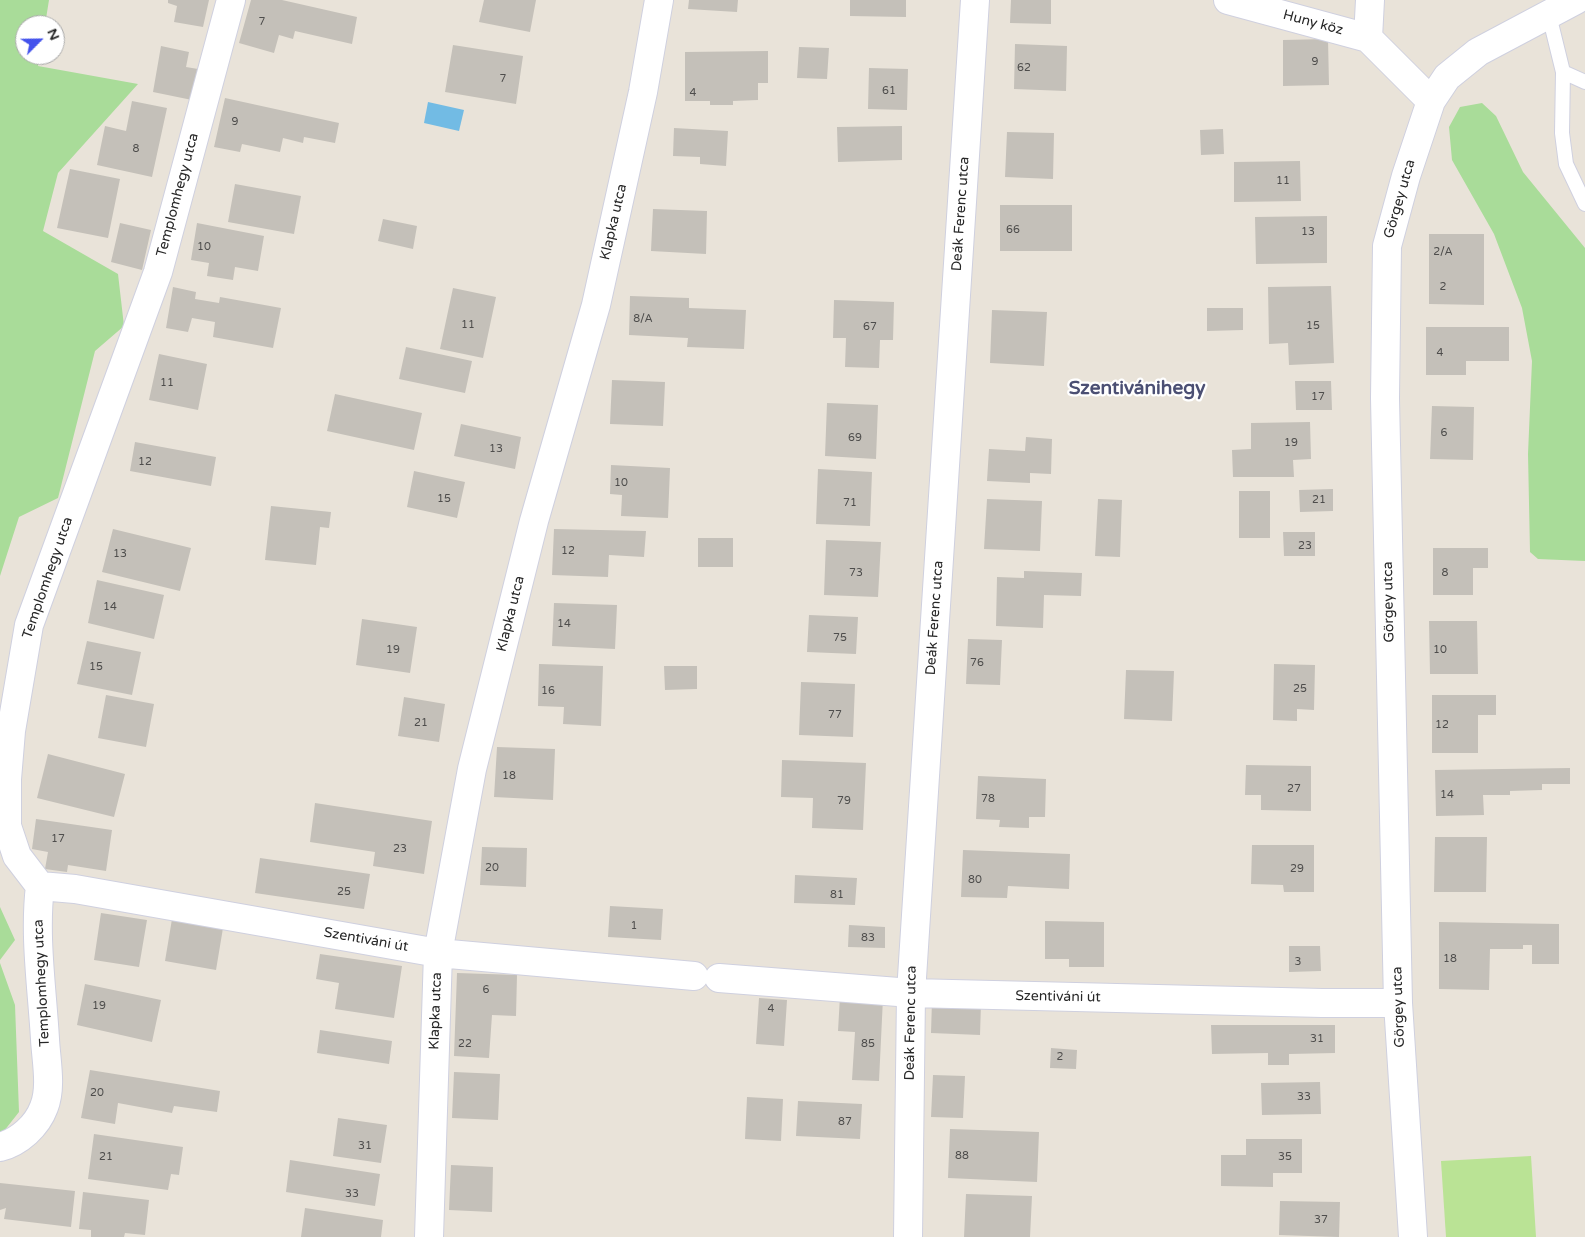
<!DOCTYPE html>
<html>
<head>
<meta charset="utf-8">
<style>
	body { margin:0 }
	#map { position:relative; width:1585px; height:1237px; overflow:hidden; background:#e9e3d9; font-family:"Varela Round",sans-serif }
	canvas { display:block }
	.north { position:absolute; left:15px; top:15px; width:50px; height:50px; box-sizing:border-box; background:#fff; border:1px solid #a9a9a9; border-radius:50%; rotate:67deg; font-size:14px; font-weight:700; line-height:20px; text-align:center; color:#272727 }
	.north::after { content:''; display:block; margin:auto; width:18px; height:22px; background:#4352ec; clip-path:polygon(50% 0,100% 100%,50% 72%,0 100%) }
</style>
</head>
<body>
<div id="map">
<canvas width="1585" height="1237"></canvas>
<div class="north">N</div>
</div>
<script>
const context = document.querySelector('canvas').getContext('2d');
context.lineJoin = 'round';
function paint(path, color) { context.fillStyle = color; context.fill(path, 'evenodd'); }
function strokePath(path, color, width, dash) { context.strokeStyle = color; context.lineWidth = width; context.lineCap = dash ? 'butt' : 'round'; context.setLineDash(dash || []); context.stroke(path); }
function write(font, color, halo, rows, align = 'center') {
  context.font = font + ' "Varela Round",sans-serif'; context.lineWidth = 4.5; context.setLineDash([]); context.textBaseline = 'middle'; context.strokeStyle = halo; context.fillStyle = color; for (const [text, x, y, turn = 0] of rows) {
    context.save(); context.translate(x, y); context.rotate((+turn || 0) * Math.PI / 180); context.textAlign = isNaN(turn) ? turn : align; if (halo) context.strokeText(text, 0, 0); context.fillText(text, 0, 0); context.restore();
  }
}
paint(new Path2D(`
	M0,0H49L45,25H25V55H40L38,66L138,84L58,173L43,231L118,274L124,326L95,351L58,498L19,517L0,576Z
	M1482,103L1496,116L1523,172L1585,248V561L1538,559L1530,552L1528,454L1532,361L1522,308L1494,234L1452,160L1449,127L1460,107Z
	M0,907L15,940L0,960Z
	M0,963L15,1005L19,1112L4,1131L0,1132Z`), '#a9dc99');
paint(new Path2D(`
	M1531,1156L1536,1237H1446L1441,1161Z`), '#bae395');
paint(new Path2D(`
	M428,102L464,110L459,131L424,123Z`), '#72bbe4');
paint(new Path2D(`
	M168,0H209L203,27L174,22L177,6L168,3Z
	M251,0H282L357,17L352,44L295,31L293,39L279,35L274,53L239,43Z
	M484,0H536L530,32L479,22Z
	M689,0H738L737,12L688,9Z
	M850,0H906V17L850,16Z
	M1011,0H1051V24L1010,23Z
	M1328,39L1329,85L1283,86V40Z
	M1015,44L1067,46L1066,91L1014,89Z
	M453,45L523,56L516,104L445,92Z
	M161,46L189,52L186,67L198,69L192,100L153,92Z
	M799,47L829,48L827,79L797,78Z
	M768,51V83H758V100L733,101V105H710V101H685V52Z
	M869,68L908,69L907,110L868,109Z
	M225,98L339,123L335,143L304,137L303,143L283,138L280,152L242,144L240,152L214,147Z
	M132,101L167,108L152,177L97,165L105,126L126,131Z
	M902,126V160L838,162L837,127Z
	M674,128L728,131L726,166L700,164V157L673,156Z
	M1223,129L1224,154L1201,155L1200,130Z
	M1007,132L1054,133L1053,179L1005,177Z
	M1300,161L1301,201L1234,202V162Z
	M70,169L120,179L108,238L57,228Z
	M235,184L301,196L294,234L228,222Z
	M1000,205H1072V251H1000Z
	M653,209L707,211L706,254L651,251Z
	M1327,216V263L1256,264L1255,217Z
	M383,219L417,226L413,249L378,241Z
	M120,223L151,230L142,270L111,262Z
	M197,223L264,236L258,271L235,267L233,280L207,276L209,263L191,260Z
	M1429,234H1484V305L1429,304Z
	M1331,286L1334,363L1289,365L1288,343L1269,344L1268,287Z
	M173,287L196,292L195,299L219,303L220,297L281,308L273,348L213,337L215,322L192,318L188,332L166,328Z
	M453,288L496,297L483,358L440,349Z
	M630,296L689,298V308L746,310L744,349L687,347L688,338L629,335Z
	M834,300L894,302L893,340H880L879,368L845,367L846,338H833Z
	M1207,308H1243V330L1207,331Z
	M992,310L1047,312L1044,366L990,363Z
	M1426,327H1509V361H1466V375H1426Z
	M406,347L472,361L465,393L399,379Z
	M159,354L207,364L198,410L149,400Z
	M612,380L665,382L663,426L610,424Z
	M1295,381H1331L1332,410H1296Z
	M335,394L422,413L414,450L327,431Z
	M827,403L878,405L876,459L825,456Z
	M1432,406L1474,407L1473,460L1430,459Z
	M1310,422L1311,459L1293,460L1294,477H1233L1232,450L1251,449V423Z
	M461,424L521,437L515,469L454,456Z
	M1026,437L1052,439L1051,474L1030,473V483L987,481L989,449L1025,451Z
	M135,442L216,457L211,486L130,471Z
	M611,465L670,468L668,518L621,516L622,495L610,494Z
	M818,469L872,472L870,526L816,524Z
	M414,471L465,482L457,518L407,507Z
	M1333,489V511L1300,512L1299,490Z
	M1239,491H1270V538H1239Z
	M987,499L1042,501L1040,551L984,549Z
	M1098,499L1122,500L1120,557L1095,556Z
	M271,506L331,512L329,528L320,527L316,565L265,560Z
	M113,529L191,548L180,591L102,572Z
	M554,529L646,531L644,557L609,555L608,577L552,575Z
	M1283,532H1315V556H1284Z
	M698,538H733V567H698Z
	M826,540L881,542L878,597L824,595Z
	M1433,548H1488V568H1473V595H1433Z
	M1024,571L1082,573L1081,596L1044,595L1043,628L996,626L997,577L1024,578Z
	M97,580L164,595L154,639L88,623Z
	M554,603L617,605L615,649L552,646Z
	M809,615L858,617L856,654L807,652Z
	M362,619L417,627L410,673L356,665Z
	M1429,621H1477L1478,674H1430Z
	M968,639L1002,640L1000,685L966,684Z
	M87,641L141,652L132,695L77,684Z
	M539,664L603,666L601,726L563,724L564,707L538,706Z
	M1274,664L1315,665L1314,710L1297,709V721L1273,720Z
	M664,666H697V689L665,690Z
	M1126,670L1174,671L1172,721L1124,719Z
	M801,682L855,684L853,737L799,735Z
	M106,695L154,704L146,747L98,738Z
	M1432,695H1496V715H1478V753H1432Z
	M404,697L445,704L439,742L398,736Z
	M497,747L555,749L553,800L494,797Z
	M48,754L125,774L114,817L37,798Z
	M782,760L866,763L863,830L812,828L813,798L781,797Z
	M1246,765L1311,766V811L1261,810V795H1245Z
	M1570,768V784H1542V790L1510,791V795H1483L1484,815L1436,816L1435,770Z
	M978,776L1046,779L1045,817H1029V828L999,827L1000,820L976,819Z
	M315,803L432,821L424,874L373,866L375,852L310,842Z
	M36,819L112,830L106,871L68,865L67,872L45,869L48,852L32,849Z
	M1435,837H1487L1486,892H1434Z
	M1252,845H1314V892H1284L1283,885L1251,884Z
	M482,847L527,848L526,887L480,885Z
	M963,850L1070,854L1069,889L1008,886L1007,898L961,897Z
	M260,858L370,874L364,909L255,893Z
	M795,875L857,878L855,905L794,903Z
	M610,906L663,909L661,940L608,937Z
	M101,913L147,920L139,967L94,960Z
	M172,919L223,928L216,970L165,961Z
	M1045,921L1104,922V967H1069V959H1045Z
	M1439,922L1559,924V964H1532V945H1523V949H1490L1489,990L1439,989Z
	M849,925L885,927V948L848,947Z
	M1289,946H1320L1321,971L1289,972Z
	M320,954L402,966L394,1018L335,1009L339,983L316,979Z
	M457,973L517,975L516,1016L492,1015L489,1058L454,1056Z
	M85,984L161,1000L152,1042L77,1025Z
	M840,996L883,998L879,1081L852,1080L855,1032L838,1031Z
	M759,998L787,1000L784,1046L756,1044Z
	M932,1001L981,1003L980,1035L931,1033Z
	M1211,1025H1335V1053L1289,1054V1065H1268V1053L1212,1054Z
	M320,1030L392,1041L389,1064L317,1053Z
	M1051,1048L1077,1050L1076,1069L1050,1068Z
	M90,1070L220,1091L217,1112L174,1106L172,1113L118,1103L115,1124L81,1118Z
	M454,1072L500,1074L498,1120L452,1118Z
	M933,1075L965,1076L963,1118L931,1117Z
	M1320,1082L1321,1114L1262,1115L1261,1083Z
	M747,1097L783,1099L781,1141L745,1139Z
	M798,1101L862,1104L860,1139L796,1136Z
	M338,1118L387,1125L381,1163L333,1156Z
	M950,1129L1039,1132L1037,1182L948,1178Z
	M94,1134L183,1147L179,1175L171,1174L168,1190L88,1179Z
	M1246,1139H1302V1173H1273V1187L1221,1186V1155H1246Z
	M290,1160L380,1174L375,1206L286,1192Z
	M451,1165L493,1167L492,1212L449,1210Z
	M0,1183L75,1191L71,1227L4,1219L6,1208L0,1210Z
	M83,1192L149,1200L145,1235L125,1233L124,1237H91V1230L79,1229Z
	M966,1194L1032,1196L1030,1237H964Z
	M1280,1201L1340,1202L1339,1237L1279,1235Z
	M305,1208L383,1220L381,1237H301Z`), '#c4c0b9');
const lane = new Path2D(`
	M1549,15L1563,72L1562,133L1566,164L1585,204
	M1563,72L1585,82`);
const street = new Path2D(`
	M1228,0L1368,38
	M1370,0L1368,38L1431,101
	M40,886L75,889L438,953L694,976
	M719,978L911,993L1322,1003H1398
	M0,1147C19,1142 37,1126 44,1107C52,1087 46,1060 45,1039C42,988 34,936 40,886L17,856L7,826V779L11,731L29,625L158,272L231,0
	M429,1237L438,953L472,769L534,521L596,305L643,92L659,0
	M908,1237L911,993L975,0
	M1413,1237L1398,1003L1385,398L1387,246L1406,176L1431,101L1447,77L1478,52L1576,0`);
strokePath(lane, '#cfd0df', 16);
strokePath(street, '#cfd0df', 30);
strokePath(lane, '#fff', 14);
strokePath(street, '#fff', 28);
write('11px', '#4e4d4c', null, [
	["7",262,22],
	["9",1315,62],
	["62",1024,68],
	["7",503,79],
	["61",889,91],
	["4",693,93],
	["9",235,122],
	["8",136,149],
	["11",1283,181],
	["66",1013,230],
	["13",1308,232],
	["10",204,247],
	["2/A",1443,252],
	["2",1443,287],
	["8/A",643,319],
	["11",468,325],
	["15",1313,326],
	["67",870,327],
	["4",1440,353],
	["11",167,383],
	["17",1318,397],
	["6",1444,433],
	["69",855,438],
	["19",1291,443],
	["13",496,449],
	["12",145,462],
	["10",621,483],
	["15",444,499],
	["21",1319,500],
	["71",850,503],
	["23",1305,546],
	["12",568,551],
	["13",120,554],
	["73",856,573],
	["8",1445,573],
	["14",110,607],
	["14",564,624],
	["75",840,638],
	["19",393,650],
	["10",1440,650],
	["76",977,663],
	["15",96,667],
	["25",1300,689],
	["16",548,691],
	["77",835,715],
	["21",421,723],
	["12",1442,725],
	["18",509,776],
	["27",1294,789],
	["14",1447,795],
	["78",988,799],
	["79",844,801],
	["17",58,839],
	["23",400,849],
	["20",492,868],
	["29",1297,869],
	["80",975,880],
	["25",344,892],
	["81",837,895],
	["1",634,926],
	["83",868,938],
	["18",1450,959],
	["3",1298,962],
	["6",486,990],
	["19",99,1006],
	["4",771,1009],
	["31",1317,1039],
	["22",465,1044],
	["85",868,1044],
	["2",1060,1057],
	["20",97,1093],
	["33",1304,1097],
	["87",845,1122],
	["31",365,1146],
	["88",962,1156],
	["21",106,1157],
	["35",1285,1157],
	["33",352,1194],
	["37",1321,1220]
]);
write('14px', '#272727', '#fff', [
	["Huny köz",1313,23,15],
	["Templomhegy utca",178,195,-75],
	["Görgey utca",1400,199,-74],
	["Deák Ferenc utca",961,214,-86],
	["Klapka utca",614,222,-77],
	["Templomhegy utca",48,578,-71],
	["Görgey utca",1389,602,-91],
	["Klapka utca",511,614,-76],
	["Deák Ferenc utca",935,618,-86],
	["Szentiváni út",366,940,10],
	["Templomhegy utca",42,983,-93],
	["Szentiváni út",1058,997,1],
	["Görgey utca",1399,1007,-92],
	["Klapka utca",436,1011,-88],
	["Deák Ferenc utca",911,1023,-89]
]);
write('bold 19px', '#4b4f73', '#fff', [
	["Szentivánihegy",1137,389]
]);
</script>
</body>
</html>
